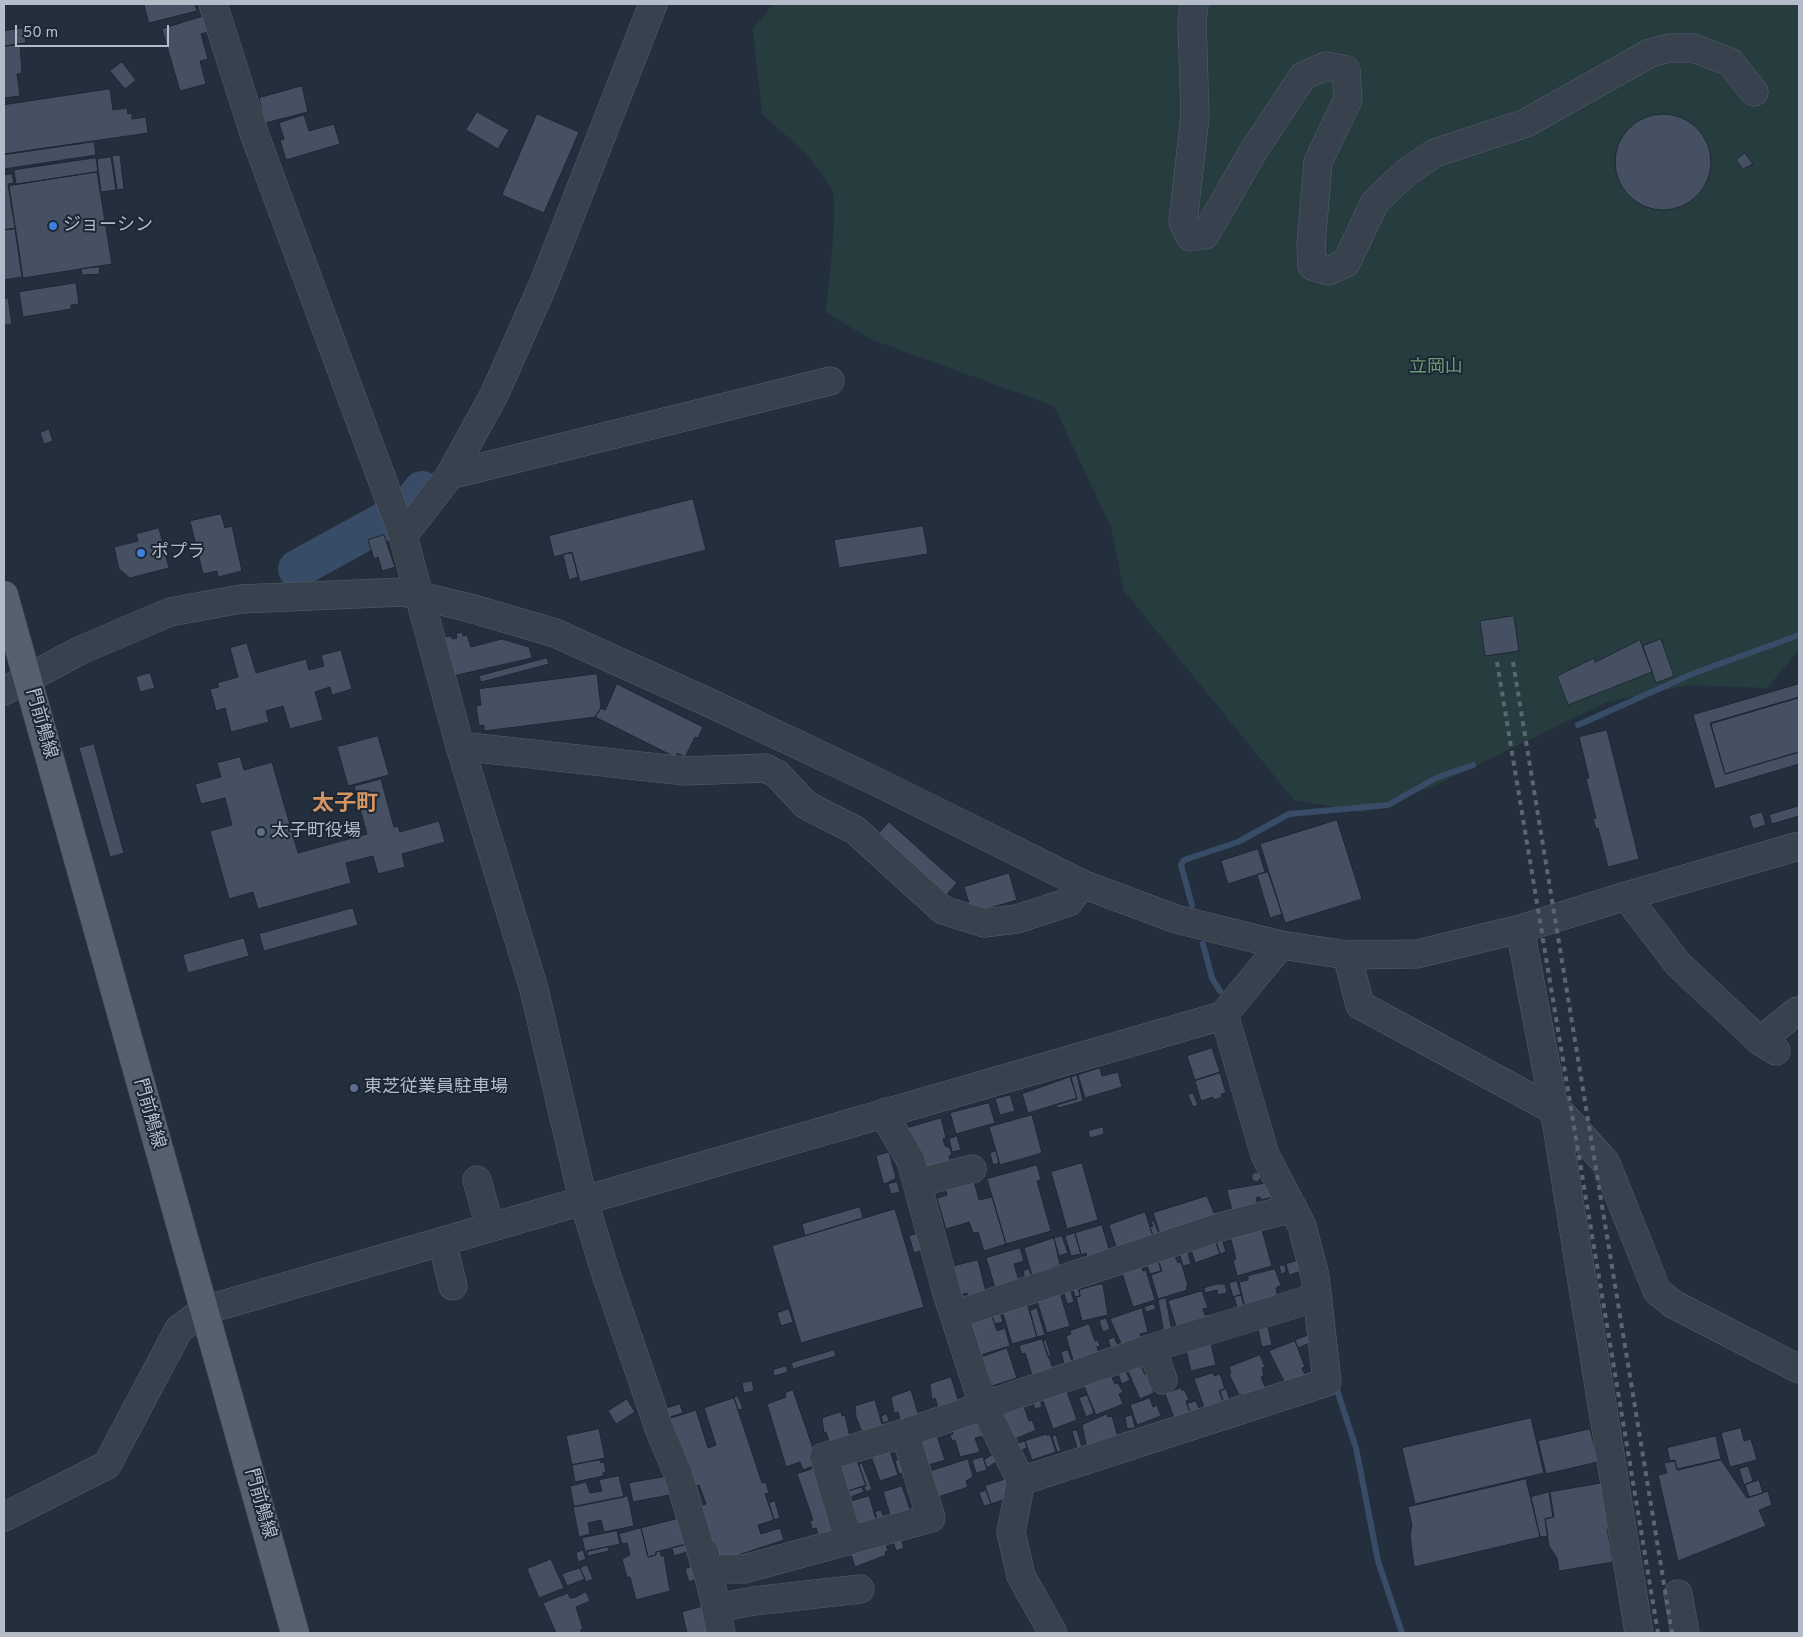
<!DOCTYPE html>
<html>
<head>
<meta charset="utf-8">
<style>
	body { margin:0 }
	#map { position:relative; width:1803px; height:1637px; overflow:hidden; background:#242f3e; font-family:Overpass,sans-serif }
	canvas { display:block }
	.frame { position:absolute; inset:0; border:5px solid #b4bcc9; pointer-events:none }
	.scale { position:absolute; left:15px; top:25px; width:154px; height:22px; box-sizing:border-box; border:2px solid #b4bcc9; border-top:0; padding-left:6px; font-size:15px; line-height:18px; white-space:nowrap; color:#b4bcc9; -webkit-text-stroke:4px #1d2633; paint-order:stroke }
</style>
</head>
<body>
<div id="map">
<canvas width="1803" height="1637"></canvas>
<div class="frame"></div>
<div class="scale">50 m</div>
</div>
<script>
const context = document.querySelector('canvas').getContext('2d');
context.lineJoin = 'round';
function paint(path, color) { context.fillStyle = color; context.fill(path, 'evenodd'); }
function strokePath(path, color, width, dash) { context.strokeStyle = color; context.lineWidth = width; context.lineCap = dash ? 'butt' : 'round'; context.setLineDash(dash || []); context.stroke(path); }
function write(font, color, halo, rows, align = 'center') {
  context.font = font + ' Overpass,"Noto Sans JP",sans-serif'; context.lineWidth = 4; context.setLineDash([]); context.textBaseline = 'middle'; context.strokeStyle = halo; context.fillStyle = color; for (const [text, x, y, turn = 0] of rows) {
    context.save(); context.translate(x, y); context.rotate((+turn || 0) * Math.PI / 180); context.textAlign = isNaN(turn) ? turn : align; if (halo) context.strokeText(text, 0, 0); context.fillText(text, 0, 0); context.restore();
  }
}
paint(new Path2D(`
	M773,4H1799V650L1767,688L1689,685L1607,702L1434,786L1363,812L1294,800L1124,591L1111,527L1054,406L870,339L826,312C828,293 839,202 832,190C817,160 786,136 762,114L753,29Z`), '#263c3f');
strokePath(new Path2D(`
	M1578,725L1692,674L1799,635
	M1192,905L1181,865L1184,860L1238,842L1289,814L1388,805L1436,778L1473,765
	M1203,944L1212,978L1220,991
	M1335,1384L1356,1448L1378,1561L1402,1633`), '#394c67', 6);
strokePath(new Path2D(`
	M297,569L408,508L422,490`), '#394c67', 38);
const building = new Path2D(`
	M144,4H195L197,11L149,23Z
	M204,16L208,32L201,34L208,59L200,61L206,84L180,91L162,29Z
	M24,28L26,43L4,46V31Z
	M56,28L57,36L49,38L48,29Z
	M20,44L22,73L17,74L20,96L4,98V47Z
	M122,62L136,80L125,89L110,71Z
	M302,86L308,112L265,123L259,98Z
	M110,89L113,110L127,108L128,114L132,113V119L146,117L148,133L4,154V105Z
	M477,112L509,130L498,149L466,130Z
	M1615 162a48 48 0 1 1 96 0a48 48 0 1 1-96 0Z
	M537,114L579,132L544,213L502,195Z
	M304,115L309,131L334,124L340,144L286,160L280,140L284,139L279,123Z
	M94,142L96,155L4,169V155Z
	M1745,153L1753,164L1743,169L1736,160Z
	M120,155L124,189L117,190L112,156Z
	M111,157L116,190L101,192L97,159Z
	M96,158L98,172L16,184L14,170Z
	M97,172L112,264L23,278L9,186Z
	M12,174L14,183L8,184L15,228L4,230V175Z
	M15,229L22,277L4,280V230Z
	M99,267L100,274L82,275L81,269Z
	M76,283L79,304L71,305V309L23,317L19,292Z
	M8,298L12,324L4,325V299Z
	M49,429L53,441L44,444L40,433Z
	M693,499L706,550L580,582L572,552L554,557L549,536Z
	M221,514L225,528L232,526L242,571L218,577L217,571L203,574L190,521Z
	M923,526L928,554L839,568L834,540Z
	M159,528L169,568L130,578L119,569L114,547L138,541L136,534Z
	M384,535L395,567L382,571L378,557L374,559L368,540Z
	M572,553L578,577L569,580L563,555Z
	M1514,616L1519,651L1485,656L1480,621Z
	M462,632L463,636L467,635L471,647L502,639L529,647L532,658L453,676L444,637L451,636L452,639L457,638L456,634Z
	M1661,639L1674,676L1656,683L1643,646Z
	M1640,640L1652,672L1568,705L1557,676L1594,658L1595,662Z
	M247,643L256,673L306,659L309,670L324,666L321,655L341,650L352,689L332,695L330,687L315,692L323,720L290,729L283,706L266,711L269,722L231,732L225,708L216,711L210,689L219,687L217,683L238,677L230,648Z
	M547,658L549,664L481,682L479,676Z
	M150,673L155,688L140,692L136,677Z
	M597,674L601,708L595,717L484,731V725L479,726L476,706L481,705L479,689Z
	M617,684L703,727L698,738L695,737L685,757L677,753L675,757L595,717L601,708L605,710Z
	M1799,684V697L1710,723L1725,774L1799,752V764L1715,789L1693,715Z
	M1799,698V752L1725,774L1711,724Z
	M1607,730L1639,859L1608,867L1598,828L1596,829L1593,819L1596,818L1586,779L1589,778L1579,737Z
	M378,736L389,775L348,786L337,747Z
	M94,744L124,853L110,857L79,748Z
	M240,757L244,770L272,762L298,853L367,834L354,786L381,779L394,827L398,826L400,832L439,821L445,842L402,854L405,867L378,874L373,856L346,863L351,883L258,909L253,892L229,899L210,831L232,825L225,798L201,804L195,784L221,777L217,763Z
	M1799,806V816L1772,824L1769,815Z
	M1762,812L1766,825L1753,829L1749,816Z
	M1337,820L1362,899L1285,923L1260,844Z
	M889,822L957,883L941,901L874,839Z
	M1258,849L1265,872L1228,884L1221,861Z
	M1268,872L1282,914L1270,918L1257,875Z
	M1009,873L1017,900L972,913L964,887Z
	M353,908L358,925L264,951L259,934Z
	M244,938L249,956L188,973L183,955Z
	M1212,1048L1220,1072L1195,1080L1187,1056Z
	M1100,1068L1102,1076L1118,1072L1122,1087L1085,1098L1078,1075Z
	M1220,1073L1226,1093L1221,1094L1222,1097L1214,1100L1213,1097L1201,1101L1195,1081Z
	M1077,1075L1083,1101L1058,1108L1056,1105L1077,1099L1071,1077Z
	M1070,1077L1077,1098L1028,1113L1022,1094Z
	M1193,1093L1198,1105L1193,1107L1188,1095Z
	M1010,1095L1015,1111L1000,1115L995,1099Z
	M989,1103L995,1123L956,1134L950,1113Z
	M1032,1115L1042,1153L1000,1165L989,1127Z
	M941,1118L946,1138L943,1139L945,1146L950,1148L952,1155L949,1156L952,1168L924,1175L907,1128Z
	M1103,1127L1104,1134L1090,1138L1088,1131Z
	M957,1136L961,1150L952,1152L949,1139Z
	M996,1151L999,1163L993,1165L990,1153Z
	M889,1152L896,1178L885,1184L883,1182L876,1156Z
	M1082,1163L1098,1220L1067,1229L1051,1172Z
	M1037,1165L1041,1180L1037,1181L1051,1231L1006,1244L987,1179Z
	M1251.5 1177a4.5 4.5 0 1 1 9 0a4.5 4.5 0 1 1-9 0Z
	M973,1177L979,1200L992,1197L1006,1244L984,1251L978,1232L973,1233L969,1222L946,1229L937,1198L947,1195L945,1185Z
	M897,1182L900,1192L891,1194L888,1184Z
	M1267,1183L1274,1197L1261,1200L1260,1197L1256,1198L1259,1212L1234,1219L1227,1190Z
	M1207,1196L1217,1220L1161,1237L1153,1213Z
	M860,1207L863,1218L805,1236L802,1224Z
	M895,1209L924,1307L801,1343L772,1246Z
	M1145,1212L1155,1242L1118,1253L1109,1225Z
	M1154,1221L1161,1240L1155,1242L1150,1227L1153,1226L1151,1222Z
	M1260,1223L1272,1266L1237,1276L1233,1260L1236,1259L1229,1232Z
	M1102,1225L1111,1256L1089,1262L1086,1253L1081,1255L1075,1233Z
	M919,1233L922,1250L914,1253L909,1236Z
	M1075,1233L1081,1254L1071,1256L1065,1236Z
	M1062,1236L1068,1253L1059,1256L1054,1238Z
	M1221,1236L1226,1252L1220,1254L1215,1238Z
	M1054,1238L1060,1265L1053,1267L1054,1271L1034,1282L1024,1248Z
	M1214,1238L1220,1254L1195,1263L1190,1246Z
	M1020,1248L1024,1261L1014,1264L1020,1284L996,1291L986,1258Z
	M1187,1250L1191,1264L1183,1266L1179,1252Z
	M1174,1254L1178,1263L1181,1262L1188,1286L1186,1287L1187,1290L1158,1299L1151,1275L1162,1271L1158,1259Z
	M1158,1259L1161,1271L1150,1274L1146,1262Z
	M1302,1259L1305,1270L1289,1275L1286,1264Z
	M978,1260L986,1292L968,1297L967,1293L960,1295L950,1267Z
	M1140,1264L1143,1271L1146,1270L1155,1300L1133,1307L1121,1270Z
	M1285,1265L1286,1272L1281,1274L1279,1266Z
	M1029,1269L1033,1281L1026,1283L1023,1271Z
	M1275,1269L1281,1285L1276,1288L1279,1302L1246,1312L1239,1282L1248,1280V1276Z
	M1237,1281L1241,1295L1233,1297L1229,1283Z
	M1078,1282L1080,1296L1075,1297L1071,1283Z
	M1100,1284L1103,1285L1108,1315L1082,1321L1076,1297L1080,1296L1079,1290Z
	M1217,1284H1225L1227,1293L1218,1295L1217,1290L1205,1293L1204,1288Z
	M1070,1288L1074,1302L1067,1304L1063,1290Z
	M1059,1290L1070,1326L1047,1333L1037,1301Z
	M1202,1291L1208,1308L1203,1309L1205,1315L1210,1314L1212,1321L1178,1332L1168,1301Z
	M1241,1295L1245,1310L1238,1311L1234,1297Z
	M1166,1298L1172,1332L1164,1333L1158,1300Z
	M1026,1300L1037,1337L1012,1344L1001,1307Z
	M1154,1304L1156,1309L1146,1312L1144,1307Z
	M998,1307L1003,1322L995,1324L990,1310Z
	M1037,1308L1045,1335L1037,1337L1030,1311Z
	M1142,1308L1148,1332L1140,1334L1143,1343L1124,1350L1110,1319Z
	M789,1309L793,1322L781,1326L777,1313Z
	M990,1310L997,1331L1005,1328L1010,1346L974,1357L966,1318Z
	M1106,1318L1110,1329L1103,1332L1099,1321Z
	M1267,1323L1272,1345L1262,1347L1257,1325Z
	M1089,1324L1095,1341L1098,1340L1100,1346L1097,1347L1101,1358L1075,1367L1066,1336L1071,1334L1070,1331Z
	M1309,1335L1312,1342L1298,1348L1295,1340Z
	M1114,1337L1120,1350L1113,1353L1108,1340Z
	M1042,1339L1055,1374L1034,1381L1025,1353L1022,1354L1019,1346Z
	M1046,1340L1051,1356L1048,1357L1043,1341Z
	M1210,1340L1216,1365L1191,1371L1185,1346Z
	M1295,1341L1305,1367L1302,1368L1306,1377L1285,1383L1269,1351Z
	M1007,1348L1017,1378L992,1386L982,1357Z
	M834,1350L836,1356L793,1369L791,1363Z
	M1068,1350L1073,1365L1065,1368L1061,1352Z
	M1260,1355L1265,1367L1262,1368L1264,1375L1261,1377L1266,1389L1244,1397L1243,1394L1239,1395L1229,1374L1231,1373L1229,1367Z
	M1140,1363L1145,1375L1150,1372L1157,1388L1152,1390L1154,1393L1140,1399L1127,1369Z
	M786,1366L788,1372L774,1376L773,1370Z
	M1123,1366L1130,1380L1122,1384L1116,1369Z
	M1110,1373L1115,1384L1118,1383L1123,1392L1119,1394L1123,1404L1096,1415L1083,1384Z
	M1213,1373L1214,1376L1220,1374L1225,1389L1219,1391L1225,1407L1206,1413L1194,1379Z
	M951,1377L960,1406L940,1413L935,1398L932,1400L930,1384Z
	M752,1381L754,1391L744,1393L742,1383Z
	M1065,1386L1077,1420L1053,1429L1041,1395Z
	M1181,1388L1182,1391L1184,1389L1189,1400L1186,1401L1192,1418L1176,1423L1165,1394Z
	M1226,1388L1231,1404L1225,1406L1220,1391Z
	M793,1390L816,1457L810,1459L813,1466L803,1470L800,1462L786,1467L767,1404L786,1397L785,1393Z
	M911,1390L920,1420L902,1426L898,1412L894,1413L891,1397Z
	M1038,1395L1042,1407L1035,1409L1031,1397Z
	M1087,1395L1094,1413L1086,1417L1079,1398Z
	M738,1396L743,1409L738,1410L734,1397Z
	M734,1398L762,1483L766,1482L769,1493L765,1494L774,1520L758,1525L761,1534L780,1528L784,1540L729,1558L719,1557L713,1541L708,1543L696,1507L706,1504L699,1485L696,1486L693,1476L687,1478L668,1419L696,1410L708,1448L716,1445L704,1408Z
	M1150,1398L1153,1407L1157,1405L1161,1416L1137,1425L1130,1405Z
	M627,1399L635,1412L616,1424L608,1411Z
	M875,1400L884,1431L864,1437L856,1417L855,1406Z
	M1196,1401L1201,1414L1192,1417L1187,1404Z
	M680,1404L683,1413L667,1418L664,1409Z
	M1023,1404L1029,1421L1032,1420L1036,1430L1008,1442L999,1410Z
	M841,1412L842,1416L845,1415L851,1442L831,1448L826,1432L824,1433L822,1418Z
	M887,1414L889,1421L883,1423L881,1416Z
	M1107,1414L1108,1417L1112,1416L1118,1437L1088,1454L1082,1425Z
	M1132,1415L1135,1428L1127,1429L1125,1417Z
	M1531,1418L1544,1473L1415,1504L1402,1448Z
	M977,1420L983,1436L975,1438L980,1452L960,1457L955,1440L952,1441L950,1435L953,1434L950,1426Z
	M1741,1428L1744,1441L1751,1439L1757,1460L1730,1467L1721,1433Z
	M599,1429L605,1458L572,1465L566,1436Z
	M1590,1429L1598,1462L1546,1474L1538,1441Z
	M935,1430L945,1460L925,1466L916,1436Z
	M1077,1430L1082,1447L1077,1448L1072,1431Z
	M1047,1434V1436L1050,1434L1056,1452L1032,1460L1025,1441Z
	M1056,1435L1061,1451L1057,1452L1052,1436Z
	M1716,1436L1721,1459L1677,1469L1675,1460L1670,1461L1667,1448Z
	M1025,1441L1027,1448L1013,1453L1011,1446Z
	M888,1445L898,1475L880,1481L869,1451Z
	M995,1453L999,1460L987,1468L984,1460Z
	M855,1455L866,1485L846,1492L836,1462Z
	M983,1457L987,1470L976,1473L972,1460Z
	M901,1459L905,1472L899,1474L895,1461Z
	M968,1459L973,1477L966,1481L968,1487L935,1498L925,1473Z
	M600,1460L601,1463L604,1462L606,1472L603,1473V1476L575,1482L572,1465Z
	M1721,1460L1747,1498L1768,1491L1772,1505L1759,1510L1766,1526L1678,1561L1658,1475L1667,1473L1664,1463L1675,1461L1677,1470Z
	M862,1463L872,1489L866,1492L864,1486H866L859,1465Z
	M1748,1466L1753,1481L1744,1485L1739,1469Z
	M818,1467L840,1533L820,1540L816,1528L812,1529L810,1521L813,1520L797,1474Z
	M619,1476L624,1497L574,1507L570,1486L586,1482L590,1493L602,1491L599,1480Z
	M670,1476L674,1494L633,1502L629,1483Z
	M1012,1477L1011,1497L991,1504L985,1486Z
	M1526,1479L1540,1537L1414,1567L1410,1535L1412,1525L1408,1507Z
	M1759,1480L1763,1493L1749,1497L1745,1485Z
	M1603,1483L1610,1528H1607L1613,1562L1559,1571L1557,1558L1549,1546L1545,1519L1554,1517L1550,1492Z
	M902,1486L912,1515L892,1521L883,1492Z
	M862,1487L864,1492L850,1497L849,1491Z
	M986,1490L991,1504L984,1506L979,1493Z
	M1549,1492L1553,1517L1545,1519L1548,1536L1540,1537L1531,1497Z
	M628,1496L634,1526L604,1532L601,1520L588,1523L590,1534L579,1537L573,1507Z
	M869,1496L878,1526L859,1532L849,1502Z
	M775,1501L780,1518L774,1520L769,1503Z
	M881,1510L886,1524L879,1526L875,1512Z
	M681,1518L687,1544L656,1552V1555L648,1557L641,1528Z
	M641,1528L648,1557L656,1555V1552L660,1551L661,1556H664L670,1591L636,1600L630,1577H627L622,1559L630,1555L627,1543L622,1544L619,1534Z
	M617,1531L620,1544L585,1552L582,1538Z
	M900,1535L904,1548L896,1551L892,1537Z
	M884,1538L888,1551L885,1552L886,1555L855,1567L849,1548Z
	M688,1544L690,1551L674,1556L672,1548Z
	M608,1547L609,1551L588,1556L587,1551Z
	M583,1550L586,1559L578,1562L576,1553Z
	M551,1559L564,1588L539,1598L527,1569Z
	M587,1565L593,1579L586,1582L580,1568Z
	M693,1566L697,1579L689,1582L685,1569Z
	M580,1568L585,1579L567,1586L562,1574Z
	M586,1592L590,1601L576,1607L583,1629L580,1630L582,1633H556L543,1603L568,1593L570,1598H573Z
	M708,1605L715,1633H687L682,1612Z`);
paint(building, '#455162');
strokePath(building, '#1f2835', 1);
const minor = new Path2D(`
	M213,4L255,136L403,536L460,746L534,989L583,1199L606,1274L660,1431L678,1474L712,1588L721,1633
	M1194,4L1192,22L1195,116L1183,222L1190,237L1205,235L1254,150L1303,76L1326,66L1346,70L1348,99L1318,162L1311,245L1312,266L1328,271L1346,263L1375,202L1408,171L1435,153L1526,123L1650,53L1670,48H1693L1730,62L1754,92
	M450,475L830,381
	M403,536L450,475L494,395L543,285L653,4
	M4,691L81,650L170,612L241,599L403,592L470,608L555,633L712,704L879,783L1082,884L1176,919L1281,945L1347,955L1417,954L1520,929L1626,896L1799,846
	M460,746L685,771L765,768L777,774L806,805L855,830L943,910L984,923L1017,919L1069,902L1082,884
	M1626,896L1678,964L1760,1041L1776,1051
	M1520,929L1554,1108L1639,1633
	M1347,955L1360,1005L1563,1115L1606,1163L1657,1291L1673,1304L1799,1369
	M1760,1041L1797,1011
	M886,1112L890,1125L911,1161L946,1290L983,1404L1021,1481L1011,1532L1021,1576L1053,1633
	M477,1180L490,1227
	M917,1183L972,1169
	M442,1241L453,1286
	M954,1315L1220,1227L1293,1208
	M1152,1348L1163,1380
	M1021,1481L1327,1382L1315,1276L1302,1226L1265,1155L1224,1014
	M4,1517L107,1465L179,1329L205,1310L1218,1017L1224,1014L1281,945
	M849,1541L824,1457L905,1433L1152,1348L1317,1297
	M706,1569H744L931,1518L905,1433
	M1678,1594L1685,1633
	M716,1608L754,1601L860,1589`);
const major = new Path2D(`
	M4,595C100,941 198,1287 295,1633`);
strokePath(minor, '#565f6c', 29);
strokePath(major, '#414a57', 29);
strokePath(minor, '#38414e', 28);
strokePath(major, '#56606e', 28);
strokePath(new Path2D(`
	M1497,662L1658,1633
	M1513,662L1672,1633`), '#5a6575', 4, [5, 5]);
for (const [x, y, r, color] of [
	[53,226,5,"#3f7fe0"],
	[141,553,5,"#3f7fe0"],
	[261,832,5,"#5c6f8a"],
	[354,1088,5,"#5c6f8a"]
]) { const dot = new Path2D(); dot.arc(x, y, r, 0, 2 * Math.PI); context.fillStyle = color; context.fill(dot); strokePath(dot, '#1d2633', 2); }
write('18px', '#b4bcc9', '#1d2633', [
	["ジョーシン",63,226],
	["ポプラ",151,553],
	["太子町役場",271,832],
	["東芝従業員駐車場",364,1088]
], 'left');
write('18px', '#6b9a76', '#1d2633', [
	["立岡山",1436,368]
]);
write('18px', '#b4bcc9', '#1d2633', [
	["門前鵤線",40,724,74],
	["門前鵤線",148,1114,74],
	["門前鵤線",259,1504,74]
]);
write('bold 22px', '#d59563', '#1d2633', [
	["太子町",345,806]
]);
</script>
</body>
</html>
